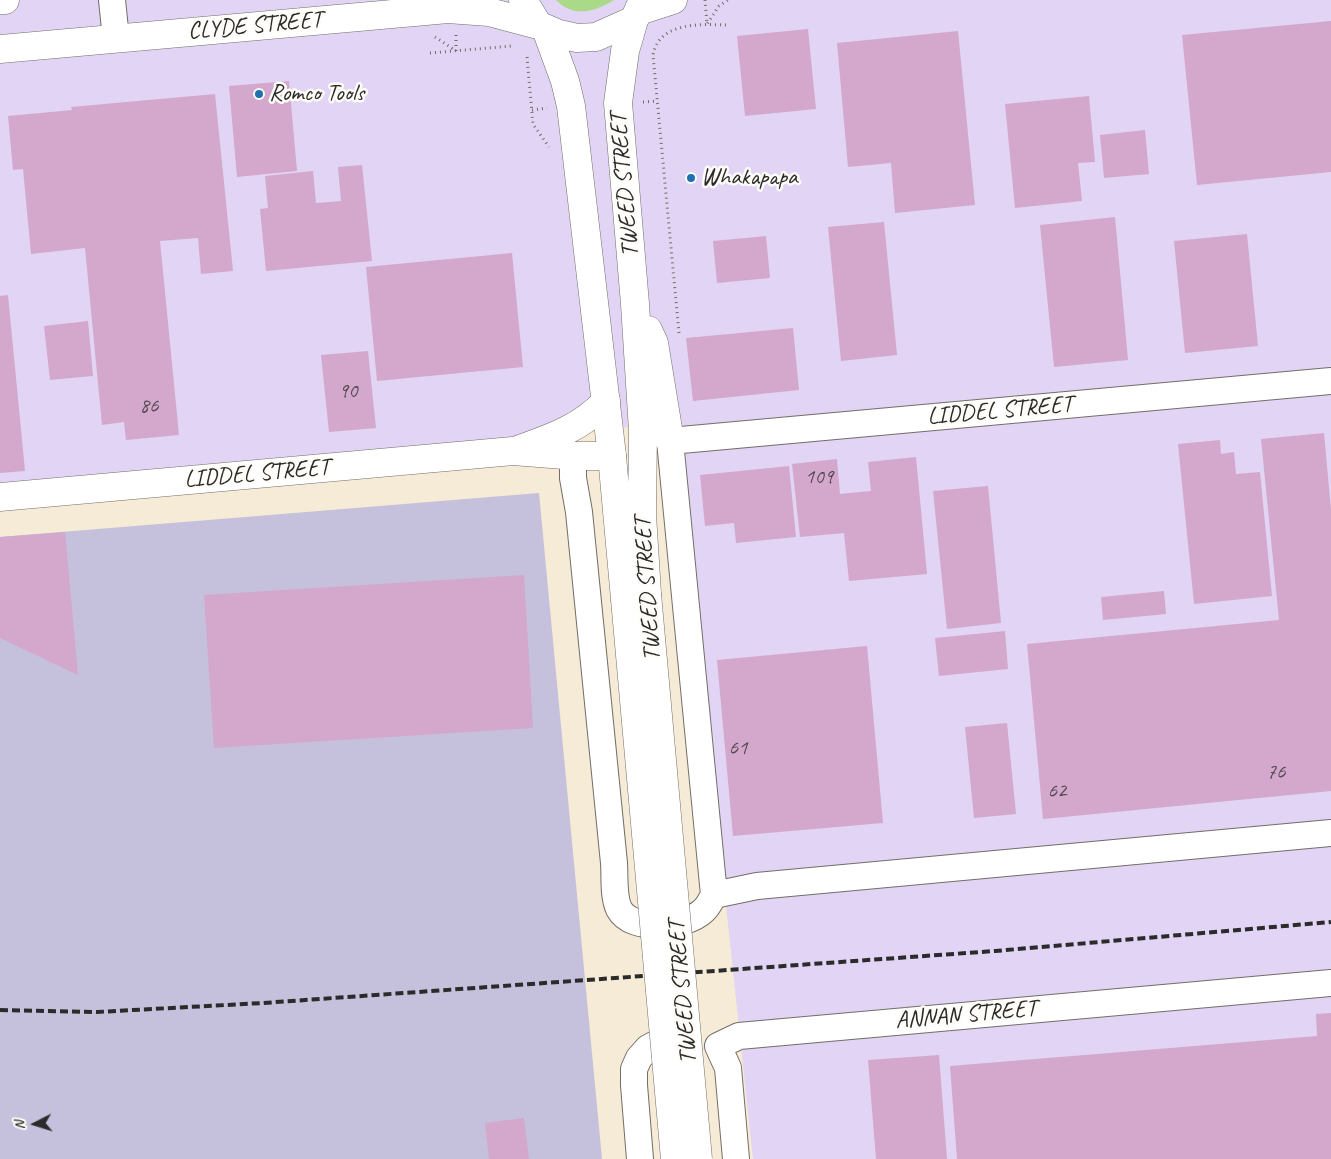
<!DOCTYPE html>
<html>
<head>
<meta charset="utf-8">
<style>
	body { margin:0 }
	#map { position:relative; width:1331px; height:1159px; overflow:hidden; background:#f6ebd6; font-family:Caveat,sans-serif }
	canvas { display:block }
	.north { position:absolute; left:10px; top:1099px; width:50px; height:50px; -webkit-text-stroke:4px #fdfcf7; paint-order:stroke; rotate:265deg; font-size:14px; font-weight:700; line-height:20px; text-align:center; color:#2b2b2b }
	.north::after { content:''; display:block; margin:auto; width:18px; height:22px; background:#2b2b2b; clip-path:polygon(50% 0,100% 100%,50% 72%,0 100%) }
</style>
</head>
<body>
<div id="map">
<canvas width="1331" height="1159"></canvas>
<div class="north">N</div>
</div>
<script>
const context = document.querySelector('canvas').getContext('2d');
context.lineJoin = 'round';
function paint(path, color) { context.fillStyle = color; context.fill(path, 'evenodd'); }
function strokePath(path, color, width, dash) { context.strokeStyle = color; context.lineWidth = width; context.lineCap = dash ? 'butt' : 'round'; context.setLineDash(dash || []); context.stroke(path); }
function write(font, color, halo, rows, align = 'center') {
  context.font = font + ' Caveat,sans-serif'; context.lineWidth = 5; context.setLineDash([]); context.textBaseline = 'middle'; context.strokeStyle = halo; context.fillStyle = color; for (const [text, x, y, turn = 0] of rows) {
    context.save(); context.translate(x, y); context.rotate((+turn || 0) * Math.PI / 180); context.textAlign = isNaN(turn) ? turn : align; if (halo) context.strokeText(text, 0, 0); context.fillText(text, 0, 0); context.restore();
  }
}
paint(new Path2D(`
	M0,0H1331V1159H753L679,463L673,423L0,487Z`), '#e1d4f4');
paint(new Path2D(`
	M539,493L602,1159H0V537Z`), '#c5c0db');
paint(new Path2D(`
	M556,0H614C594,12 574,18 556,0Z`), '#aad987');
paint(new Path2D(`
	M1331,21V172L1197,185L1182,35Z
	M808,29L816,109L745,116L737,36Z
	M958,31L975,205L895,213L891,163L848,167L837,43Z
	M289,81L297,171L237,177L229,86Z
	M215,94L233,271L201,274L198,238L160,241L179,435L126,440L124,422L102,425L85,248L31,254L23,169L13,170L8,116L72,110L71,107Z
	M1089,96L1095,162L1078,163L1082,201L1015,208L1005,104Z
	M1145,130L1149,174L1104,178L1100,135Z
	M362,165L372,261L266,271L260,209L268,208L265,176L313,171L316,203L341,201L338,167Z
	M1115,217L1128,360L1054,367L1040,225Z
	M884,222L897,355L841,361L828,227Z
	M1247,234L1258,346L1185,353L1174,241Z
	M766,236L770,278L717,283L713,241Z
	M512,253L523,367L377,381L366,267Z
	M8,295L25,471L0,473V296Z
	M88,321L93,376L50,380L44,326Z
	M793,328L799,390L693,401L686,338Z
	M368,351L376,428L329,432L321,355Z
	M1324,433L1331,510V791L1043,819L1027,644L1279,620L1261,439Z
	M1220,440L1221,454L1234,452L1236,474L1260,472L1272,596L1194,604L1178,444Z
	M916,457L927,574L849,581L844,533L800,537L792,464L837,459L840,494L871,491L868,462Z
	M789,466L796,537L736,543L734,523L705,526L700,475Z
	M988,486L1001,623L947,629L933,491Z
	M65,532L78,675L0,638V537Z
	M524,575L533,728L214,748L204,595Z
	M1164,591L1166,614L1103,620L1101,597Z
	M1005,631L1008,669L939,676L935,638Z
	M867,646L883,823L733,836L717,660Z
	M1007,723L1016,814L974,818L965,727Z
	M1331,1013V1159H957L950,1066L1317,1036L1316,1014Z
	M939,1055L947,1159H876L868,1060Z
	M524,1118L529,1159H489L485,1123Z`), '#d3a8cc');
const minor = new Path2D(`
	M112,0L116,39
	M573,456V478L579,512L614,863C615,878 613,896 619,909C632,933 686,927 703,911C708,907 711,900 714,895L757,886L1331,833
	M714,895L670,441L1331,381
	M718,1046L739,1036L1331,983
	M718,1046L728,1068L736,1159
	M640,1159L634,1085V1069L639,1058L648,1048L661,1041L684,1039`);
const tertiary = new Path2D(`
	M520,449C551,438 583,427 606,401
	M0,497L513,451L577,456H612`);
const secondary = new Path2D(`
	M634,20L625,51L618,103L635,304L643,431L642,515L647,594
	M546,29L565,81L571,106L612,456L625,599
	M648,330L654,343L670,441`);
const trunk = new Path2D(`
	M0,0H5
	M523,0L538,25L559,34L577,38L596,37L634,20L643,0
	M639,11L673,0
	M0,49L448,9L489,12L538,25`);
strokePath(minor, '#726e67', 28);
strokePath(tertiary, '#726e67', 29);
strokePath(secondary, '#726e67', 29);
strokePath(trunk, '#726e67', 29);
strokePath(new Path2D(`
	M705,0L707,24L719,6L728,0
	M456,35V51
	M435,37L456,51
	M430,53L512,46
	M527,57L533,124L549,147
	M643,102L657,101
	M532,110L547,108
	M679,333L653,55C659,22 700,24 726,25`), '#726e67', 3, [1, 4]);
strokePath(minor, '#fff', 26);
strokePath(tertiary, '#fff', 28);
strokePath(secondary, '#fff', 28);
strokePath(trunk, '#fff', 28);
strokePath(new Path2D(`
	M0,1010L97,1012L263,1003L995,951L1331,922`), '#2b2b2b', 4, [8, 4]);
const secondaryBridge = new Path2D(`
	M647,594L698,1159
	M625,599L675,1159`);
strokePath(secondaryBridge, '#726e67', 29, []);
strokePath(secondaryBridge, '#fff', 28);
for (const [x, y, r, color] of [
	[259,94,5,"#1f6fb2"],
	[691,178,5,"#1f6fb2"]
]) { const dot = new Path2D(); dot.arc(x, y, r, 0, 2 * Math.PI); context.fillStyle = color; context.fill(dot); strokePath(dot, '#fdfcf7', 2); }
write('21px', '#554a53', null, [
	["90",348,391],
	["86",149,406],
	["109",819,477],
	["61",738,748],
	["76",1276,772],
	["62",1057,791]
]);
write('24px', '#2b2b2b', '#fdfcf7', [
	["CLYDE STREET",255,26,-5],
	["TWEED STREET",625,185,-95],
	["LIDDEL STREET",1000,411,-5],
	["LIDDEL STREET",257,474,-5],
	["TWEED STREET",648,589,-94],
	["TWEED STREET",683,992,-95],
	["ANNAN STREET",966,1015,-5]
]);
write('24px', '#2b2b2b', '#fdfcf7', [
	["Romco Tools",269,94],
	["Whakapapa",701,178]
], 'left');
</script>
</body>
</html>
